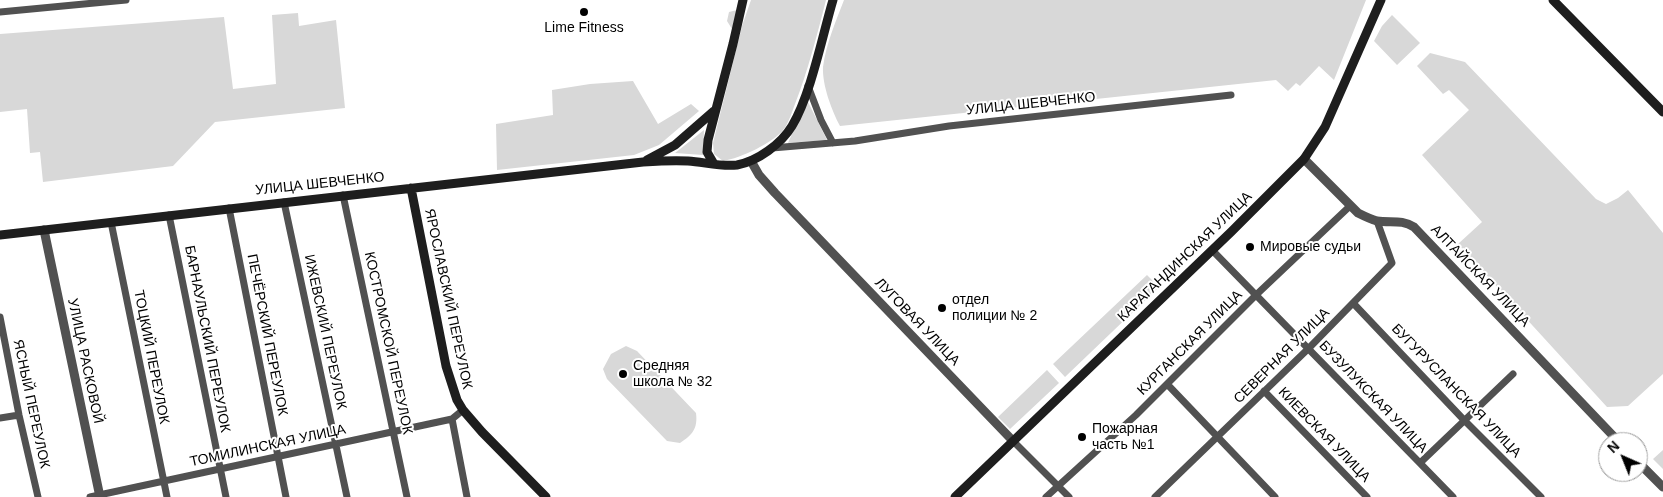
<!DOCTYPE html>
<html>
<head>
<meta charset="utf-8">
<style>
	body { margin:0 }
	#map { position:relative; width:1663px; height:497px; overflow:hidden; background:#fff; font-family:Arial,sans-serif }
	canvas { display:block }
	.north { position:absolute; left:1598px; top:432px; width:50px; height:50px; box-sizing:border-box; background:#fff; border:1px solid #999; border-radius:50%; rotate:316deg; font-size:14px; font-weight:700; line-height:20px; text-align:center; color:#000 }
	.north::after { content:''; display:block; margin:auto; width:18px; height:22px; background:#000; clip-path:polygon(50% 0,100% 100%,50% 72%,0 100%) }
</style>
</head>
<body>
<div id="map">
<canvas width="1663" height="497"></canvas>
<div class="north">N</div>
</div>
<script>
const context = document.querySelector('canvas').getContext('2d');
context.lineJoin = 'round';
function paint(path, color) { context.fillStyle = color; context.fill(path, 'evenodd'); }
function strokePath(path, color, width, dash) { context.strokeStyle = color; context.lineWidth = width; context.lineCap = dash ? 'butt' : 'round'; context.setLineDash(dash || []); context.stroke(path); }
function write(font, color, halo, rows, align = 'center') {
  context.font = font + ' Arial,sans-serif'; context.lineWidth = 4; context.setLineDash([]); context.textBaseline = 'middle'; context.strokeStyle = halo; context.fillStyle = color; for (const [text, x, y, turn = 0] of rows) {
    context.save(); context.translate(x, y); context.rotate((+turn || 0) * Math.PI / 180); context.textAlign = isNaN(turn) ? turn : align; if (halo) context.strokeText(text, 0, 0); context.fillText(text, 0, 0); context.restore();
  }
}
paint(new Path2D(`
	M751,0H826C817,35 808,71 795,104C792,112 789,122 784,129C773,143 741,158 723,161L714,154L713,143L742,26Z
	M844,0H1366L1334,80L1319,66L1300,86L1296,83L1288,91L1276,80L840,126C832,111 822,85 823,67C826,44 836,21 844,0Z
	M737,10L732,29L727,21L729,12Z
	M298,13L299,26L336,20L345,108L215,122L173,166L43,182L40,152L30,153L27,109L0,112V34L224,17L233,89L276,84L272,15Z
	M1392,15L1420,43L1397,65L1374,41L1382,26Z
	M1430,53L1465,62L1596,199L1606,204L1618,198L1628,190L1663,233V374L1628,406L1607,407L1458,244L1482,222L1422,155L1469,110L1449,90L1443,94L1417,66Z
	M633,81L658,124L691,104L699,111L659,145L634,155L497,170L496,124L553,115L552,90L590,84Z
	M807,100L827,140L788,143Z
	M704,130L703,155L675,153Z
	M1147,275L1159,287L1065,377L1053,364Z
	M626,346L637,351L696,413C698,429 692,435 680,443L667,441L607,379L603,369L611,354Z
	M1047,370L1059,383L1010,429L998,417Z
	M1663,450V469L1653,459Z`), '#d8d8d8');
strokePath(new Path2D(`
	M0,12L126,0
	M808,86L821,120L833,143
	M772,148L855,141L949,126L1231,95
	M343,195L407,497
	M284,202L347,497
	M229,208L286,497
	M169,215L226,497
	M111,222L167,497
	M1212,250L1453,497
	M1353,303L1464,420L1541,497
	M0,317L19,415L38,497
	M1167,384L1275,497
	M1264,391L1367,497
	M463,410L452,419L467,497
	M0,418L19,415
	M1013,441L1069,497
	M1420,463L1513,374
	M90,497L452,419
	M1046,497L1136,415L1256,295L1350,206
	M1155,497L1309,348L1392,263L1377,221`), '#515151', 7);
strokePath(new Path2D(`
	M1304,159L1358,213C1364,216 1370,219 1377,221C1391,223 1402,219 1414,227L1619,442
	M751,161L759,175L775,193L1013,441
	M44,230L100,497
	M1638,462L1663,487`), '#515151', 9);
strokePath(new Path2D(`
	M1553,0L1663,112
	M647,160L675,145L714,111
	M714,164L707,152L708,140L733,44L743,0
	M411,188L446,366L457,400L463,410L482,432L546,497
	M0,235L643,162C658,161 673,160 688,161C704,162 721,167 737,165C758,161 781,144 792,126C811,94 822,37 833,0
	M955,497L1231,232L1304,159L1325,127L1381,0`), '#1e1e1e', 9);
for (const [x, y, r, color] of [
	[584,12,5,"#000"],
	[1250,247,5,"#000"],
	[942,308,5,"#000"],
	[623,374,5,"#000"],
	[1082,437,5,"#000"]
]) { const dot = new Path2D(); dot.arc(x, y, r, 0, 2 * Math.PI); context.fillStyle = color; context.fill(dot); strokePath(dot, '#fff', 2); }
write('14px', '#000', '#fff', [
	["Lime Fitness",584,28,"center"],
	["Мировые судьи",1260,247],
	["отдел",952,300],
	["полиции № 2",952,316],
	["Средняя",633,366],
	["школа № 32",633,382],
	["Пожарная",1092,429],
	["часть №1",1092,445]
], 'left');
write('14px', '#000', '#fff', [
	["УЛИЦА ШЕВЧЕНКО",1031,104,-6],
	["УЛИЦА ШЕВЧЕНКО",320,184,-6],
	["КАРАГАНДИНСКАЯ УЛИЦА",1185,257,-44],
	["АЛТАЙСКАЯ УЛИЦА",1480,276,46],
	["ЯРОСЛАВСКИЙ ПЕРЕУЛОК",448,299,78],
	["ЛУГОВАЯ УЛИЦА",917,322,46],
	["ИЖЕВСКИЙ ПЕРЕУЛОК",325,332,78],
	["ПЕЧЁРСКИЙ ПЕРЕУЛОК",267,335,79],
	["БАРНАУЛЬСКИЙ ПЕРЕУЛОК",207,339,79],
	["КОСТРОМСКОЙ ПЕРЕУЛОК",388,343,78],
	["КУРГАНСКАЯ УЛИЦА",1190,343,-45],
	["СЕВЕРНАЯ УЛИЦА",1282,356,-45],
	["ТОЦКИЙ ПЕРЕУЛОК",151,357,79],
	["УЛИЦА РАСКОВОЙ",85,361,78],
	["БУГУРУСЛАНСКАЯ УЛИЦА",1456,391,46],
	["БУЗУЛУКСКАЯ УЛИЦА",1373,397,46],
	["ЯСНЫЙ ПЕРЕУЛОК",31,404,78],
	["КИЕВСКАЯ УЛИЦА",1324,435,46],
	["ТОМИЛИНСКАЯ УЛИЦА",268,446,-12]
]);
</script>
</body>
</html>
